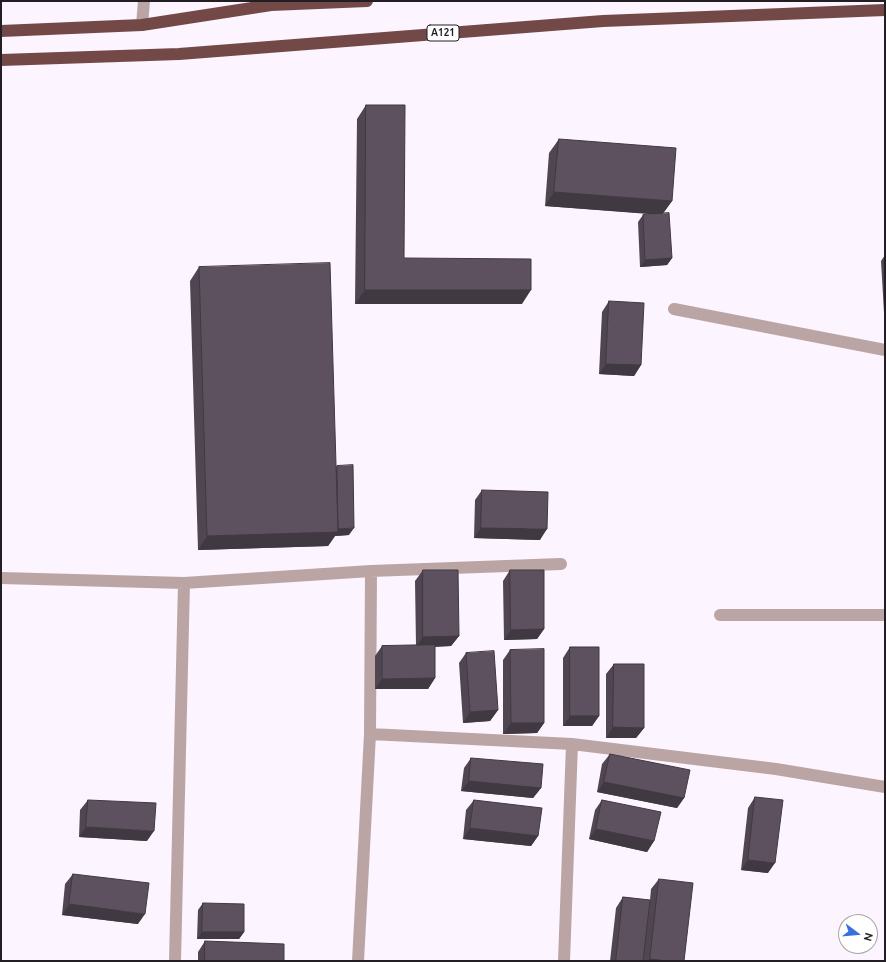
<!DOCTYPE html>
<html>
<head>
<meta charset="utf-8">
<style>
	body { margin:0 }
	#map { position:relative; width:886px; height:962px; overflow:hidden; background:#fcf4fe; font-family:Ubuntu,sans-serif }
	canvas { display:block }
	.frame { position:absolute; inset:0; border:2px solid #231e24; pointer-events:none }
	.north { position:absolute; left:838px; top:914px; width:40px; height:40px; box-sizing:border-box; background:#fff; border:1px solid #a7a5a7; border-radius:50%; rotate:106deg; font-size:11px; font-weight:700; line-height:16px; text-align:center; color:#231e24 }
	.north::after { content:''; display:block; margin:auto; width:14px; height:18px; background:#386ede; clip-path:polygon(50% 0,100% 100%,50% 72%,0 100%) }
</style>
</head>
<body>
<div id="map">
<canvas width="886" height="962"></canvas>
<div class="frame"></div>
<div class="north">N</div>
</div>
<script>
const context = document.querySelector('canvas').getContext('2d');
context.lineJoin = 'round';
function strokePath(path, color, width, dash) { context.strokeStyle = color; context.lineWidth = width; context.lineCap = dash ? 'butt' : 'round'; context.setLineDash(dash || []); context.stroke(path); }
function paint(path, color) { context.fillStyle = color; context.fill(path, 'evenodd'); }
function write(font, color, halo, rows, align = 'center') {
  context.font = font + ' Ubuntu,sans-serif'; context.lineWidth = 4; context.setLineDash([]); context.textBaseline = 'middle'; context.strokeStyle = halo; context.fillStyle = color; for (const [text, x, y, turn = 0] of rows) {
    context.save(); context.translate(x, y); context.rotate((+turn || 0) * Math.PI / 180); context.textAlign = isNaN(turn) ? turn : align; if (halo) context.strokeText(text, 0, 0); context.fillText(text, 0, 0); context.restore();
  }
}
strokePath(new Path2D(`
	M142,25L144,1
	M674,309L885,350
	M1,578L184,583L175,961
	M184,583L371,571L561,564
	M720,615H885
	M370,734L572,744L776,769L885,787
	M358,961L370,734L371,571
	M564,961L572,744`), '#bba5a4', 12);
strokePath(new Path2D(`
	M1,31L142,25L271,5L367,1
	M1,60L179,54L603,21L885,10`), '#734948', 12);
paint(new Path2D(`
	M366,105L404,258L522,304H355L357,119Z
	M559,139L672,201L663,213L672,258L667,265L640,267L638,222L643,215L654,214L545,206L549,153Z
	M885,255V330L881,261Z
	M199,267L336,467L337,466L349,535L335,536L328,546L198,550L190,281Z
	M609,301L641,365L634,376L599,374L602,312Z
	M482,490L540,540L474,538L475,500Z
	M423,570L459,636L451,646L435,647V678L428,689H375V656L382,646L416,645L415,581Z
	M510,570L544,629L537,639L504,640L503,581Z
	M570,647L599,716L592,726H563V658Z
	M510,650L544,723L537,733L503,734V660Z
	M466,653L498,710L490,721L463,723L459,663Z
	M614,664L644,728L636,738H606V674Z
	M610,754L684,798L677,808L597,792L602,764Z
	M471,758L541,788L533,798L461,791L464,768Z
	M755,797L768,873L741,870L748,808Z
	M88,800L147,841L79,837L80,810Z
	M474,800L538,836L531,846L463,839L466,810Z
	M602,800L654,841L647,852L589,839L595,810Z
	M73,874L138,924L62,915L65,884Z
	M659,879L684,961H610L616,908L623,897L650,900L651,889Z
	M203,903L244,932L239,939H197L198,910Z
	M205,941L284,961H198V952Z`), '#504652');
paint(new Path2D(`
	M554,192L672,201L662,215L545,206Z
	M672,258L667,265L640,267L645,260Z
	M365,290H531L522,304H355Z
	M606,364L641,365L634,376L599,374Z
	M354,528L349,535L335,536L328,546L198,550L207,536L336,532L338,529Z
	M481,528L547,529L540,540L474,538Z
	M544,629L537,639L504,640L511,630Z
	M459,636L451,646L416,647L423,637Z
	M435,678L428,689H375L382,679Z
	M498,710L490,721L463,723L470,712Z
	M570,716H599L592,726H563Z
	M511,723H544L537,733L503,734Z
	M613,727L644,728L636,738H606Z
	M469,781L541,788L533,798L461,791Z
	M604,782L684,798L677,808L597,792Z
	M86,827L154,831L147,841L79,837Z
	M470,828L538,836L531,846L463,839Z
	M596,829L654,841L647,852L589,839Z
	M748,860L775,863L768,873L741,870Z
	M69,904L145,914L138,924L62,915Z
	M202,932H244L239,939H197Z
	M650,959L668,961H648Z`), '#413942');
const building = new Path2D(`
	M366,105H405L404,258L531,259V290H365Z
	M559,139L676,148L672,201L554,192Z
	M669,213L672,258L645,260L643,215Z
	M330,263L338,532L207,536L199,267Z
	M609,301L644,303L641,365L606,364Z
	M353,465L354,528L338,529L337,466Z
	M482,490L548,492L547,529L481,528Z
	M423,570H458L459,636L423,637Z
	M510,570H544V629L511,630Z
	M435,645V678L382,679V646Z
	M570,647H599V716H570Z
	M544,649V723H511L510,650Z
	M494,651L498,710L470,712L466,653Z
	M614,664H644V728L613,727Z
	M610,754L690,770L684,798L604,782Z
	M471,758L543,764L541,788L469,781Z
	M755,797L783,800L775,863L748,860Z
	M88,800L156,803L154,831L86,827Z
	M474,800L542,808L538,836L470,828Z
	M602,800L661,812L654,841L596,829Z
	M73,874L149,883L145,914L69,904Z
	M659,879L693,883L684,961H668L650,959Z
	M623,897L650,900L643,961H616Z
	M203,903L244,904V932H202Z
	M205,941L284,944V961H205Z`);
paint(building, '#5d515f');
strokePath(building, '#413942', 1);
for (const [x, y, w] of [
	[443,33,32]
]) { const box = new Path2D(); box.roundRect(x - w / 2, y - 8, w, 16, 3); context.fillStyle = '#fff'; context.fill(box); strokePath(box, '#231e24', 1); }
write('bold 10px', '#231e24', null, [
	["A121",443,33]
]);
</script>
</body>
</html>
